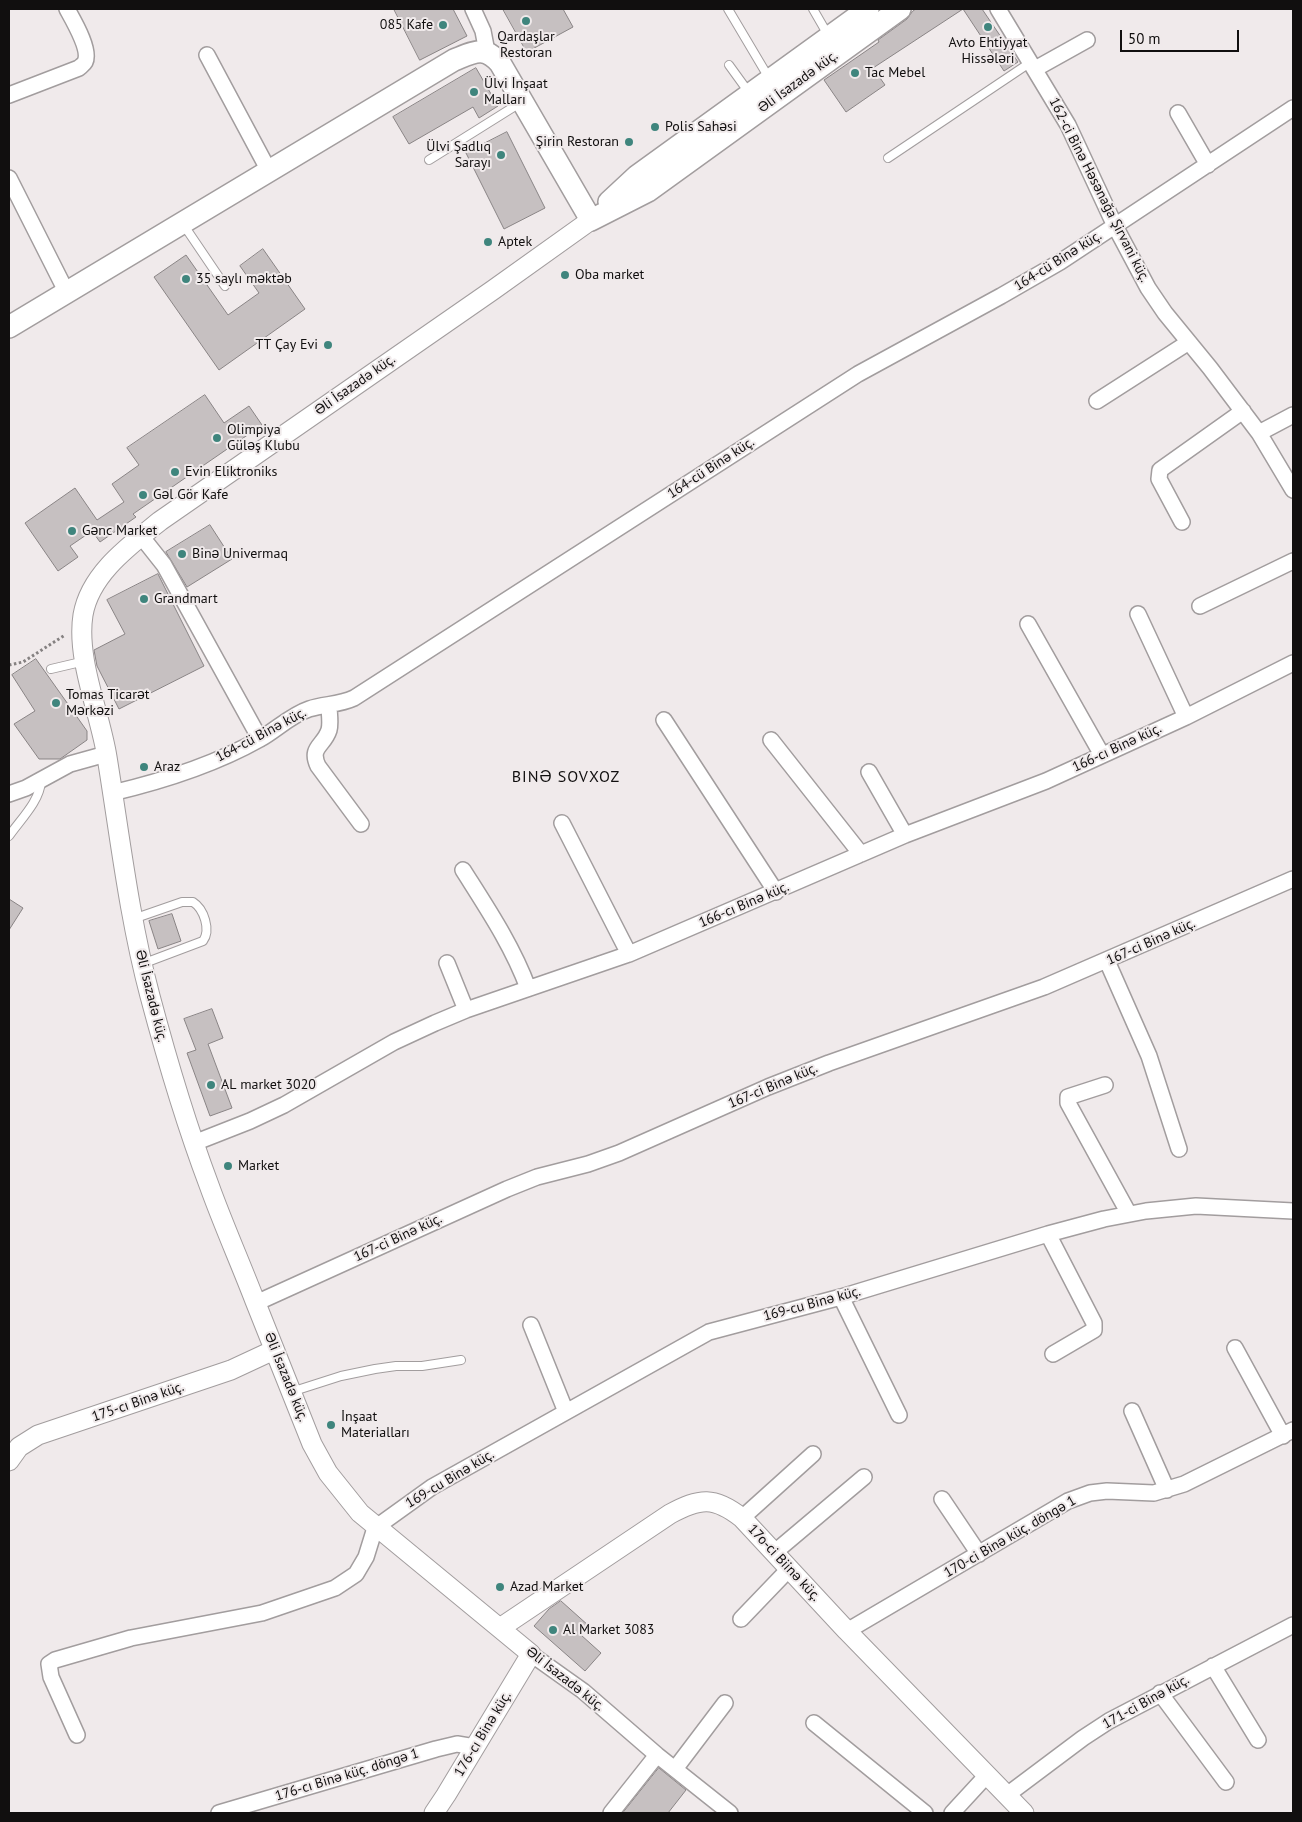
<!DOCTYPE html>
<html>
<head>
<meta charset="utf-8">
<style>
	body { margin:0 }
	#map { position:relative; width:1302px; height:1822px; overflow:hidden; background:#f0eaeb; font-family:"PT Sans",sans-serif }
	canvas { display:block }
	.frame { position:absolute; inset:0; border:10px solid #110f0f; pointer-events:none }
	.scale { position:absolute; left:1120px; top:30px; width:119px; height:22px; box-sizing:border-box; border:2px solid #110f0f; border-top:0; padding-left:6px; font-size:15px; line-height:18px; white-space:nowrap; color:#110f0f; -webkit-text-stroke:4px #f0eaeb; paint-order:stroke }
</style>
</head>
<body>
<div id="map">
<canvas width="1302" height="1822"></canvas>
<div class="frame"></div>
<div class="scale">50 m</div>
</div>
<script>
const context = document.querySelector('canvas').getContext('2d');
context.lineJoin = 'round';
function paint(path, color) { context.fillStyle = color; context.fill(path, 'evenodd'); }
function strokePath(path, color, width, dash) { context.strokeStyle = color; context.lineWidth = width; context.lineCap = dash ? 'butt' : 'round'; context.setLineDash(dash || []); context.stroke(path); }
function write(font, color, halo, rows, align = 'center') {
  context.font = font + ' "PT Sans",sans-serif'; context.lineWidth = 4; context.setLineDash([]); context.textBaseline = 'middle'; context.strokeStyle = halo; context.fillStyle = color; for (const [text, x, y, turn = 0] of rows) {
    context.save(); context.translate(x, y); context.rotate((+turn || 0) * Math.PI / 180); context.textAlign = isNaN(turn) ? turn : align; if (halo) context.strokeText(text, 0, 0); context.fillText(text, 0, 0); context.restore();
  }
}
const building = new Path2D(`
	M394,9H453L467,36L420,60Z
	M503,9H563L573,27L527,52Z
	M916,9H982L1018,62L1004,71L963,9L873,68L885,85L846,112L824,80L879,42L878,40L907,19L912,12Z
	M476,68L498,106L479,118L473,107L409,144L393,117Z
	M507,132L545,208L504,229L466,153Z
	M263,249L305,309L219,370L154,277L186,255L228,315L259,293L240,266Z
	M205,395L224,423L249,406L262,425L133,514L136,517L100,542L92,531L70,546L78,557L58,571L25,523L75,488L97,520L124,502L112,484L139,465L127,448Z
	M210,525L232,559L187,587L166,552Z
	M158,574L204,666L119,709L97,666L94,650L125,634L107,600Z
	M36,659L87,731V740L60,759H39L14,724L35,711L12,675Z
	M9,899L23,908L9,930Z
	M172,914L181,941L158,949L149,921Z
	M212,1009L223,1038L208,1044L232,1108L210,1116L187,1053L196,1050L184,1019Z
	M561,1601L589,1626L581,1635L601,1653L585,1671L534,1626L549,1609Z
	M659,1768L686,1790L668,1813H623Z`);
paint(building, '#c6c0c1');
strokePath(building, '#898485', 1);
const service = new Path2D(`
	M728,9L769,78
	M813,9L828,35
	M729,65L750,94
	M888,158L1031,62
	M429,160L520,103
	M183,224L225,286
	M51,669L85,661
	M9,836C20,820 40,801 41,781
	M133,919L182,902H193C204,909 211,930 203,941L142,964
	M291,1392L341,1376L375,1369L396,1366H422L461,1360`);
const minor = new Path2D(`
	M473,9L483,31L487,52
	M998,9L1068,125L1115,226L1148,288L1165,313L1210,368L1259,433L1293,490
	M207,55L269,171
	M1035,69L1087,40
	M9,95L79,68C81,66 84,64 85,62C91,50 73,20 67,9
	M1178,113L1208,165
	M9,178L67,293
	M1097,401L1189,342
	M1259,433L1293,415
	M1182,522L1159,479L1160,470L1243,411
	M141,536L164,565L260,739
	M1200,606L1293,561
	M1138,614L1186,717
	M1028,624L1102,755
	M329,706C329,713 331,723 329,730C324,746 309,747 318,766L361,824
	M664,720L776,892
	M771,740L861,854
	M869,772L905,835
	M112,793C163,781 214,765 260,739C276,730 291,715 309,709C324,704 339,705 354,698L858,374L1001,296L1060,262L1293,108
	M9,794L26,788L70,764L106,754
	M562,823L629,954
	M463,870C487,908 512,945 528,988
	M1107,961L1149,1056L1179,1149
	M447,963L466,1010
	M1105,1085L1068,1097V1103L1129,1214
	M194,1143L250,1121L284,1105L394,1042L435,1023L466,1010L629,954L905,835L1046,781L1186,717L1293,663
	M1048,1234L1094,1323V1330L1053,1354
	M841,1297L899,1415
	M256,1303L507,1189L537,1177L588,1164L619,1153L768,1087L829,1063L1044,987L1293,879
	M531,1325L566,1412
	M1235,1348L1283,1436
	M1132,1411L1167,1490
	M942,1499L979,1554
	M742,1518L813,1454
	M775,1552L864,1477
	M741,1619L789,1569
	M847,1631L1068,1501L1090,1493L1107,1491L1154,1493L1184,1484L1293,1430
	M531,1654L583,1691L657,1755L730,1813
	M1213,1666L1258,1740
	M1160,1693L1226,1782
	M814,1723L925,1813
	M77,1735L51,1677L49,1664L55,1660L131,1638L262,1613L335,1588L356,1574L366,1557L375,1528L432,1487L709,1332L841,1297L1048,1234L1104,1219L1146,1211L1196,1206L1293,1211
	M675,1769L725,1703
	M1007,1795L1083,1738L1109,1721L1293,1625
	M219,1813L436,1749L457,1744L475,1747
	M611,1813L657,1755
	M952,1813L987,1775`);
const tertiary = new Path2D(`
	M9,1461L19,1447L38,1435L231,1370L274,1350
	M500,1628L670,1514C700,1498 714,1496 742,1518L847,1631L1024,1813
	M434,1813L446,1795L531,1654L360,1513L328,1473L312,1444C293,1396 274,1348 255,1301C240,1262 223,1224 209,1185C186,1124 167,1060 150,996C129,917 120,837 107,757C100,713 76,659 83,615C90,574 129,546 160,521L493,290L591,220`);
const secondary = new Path2D(`
	M609,202L637,176L868,9
	M591,220L648,191L900,9
	M9,327L454,60C474,52 484,45 500,63L591,220`);
strokePath(service, '#a29d9e', 10);
strokePath(minor, '#a29d9e', 18);
strokePath(tertiary, '#a29d9e', 21);
strokePath(secondary, '#a29d9e', 24);
strokePath(new Path2D(`
	M9,665L23,662L65,635`), '#858181', 3, [2.5, 2.5]);
strokePath(service, '#fff', 8);
strokePath(minor, '#fff', 15);
strokePath(tertiary, '#fff', 19);
strokePath(secondary, '#fff', 21);
for (const [x, y, r, color] of [
	[526,21,5,"#3f857d"],
	[443,25,5,"#3f857d"],
	[988,27,5,"#3f857d"],
	[855,73,5,"#3f857d"],
	[474,92,5,"#3f857d"],
	[655,127,5,"#3f857d"],
	[629,142,5,"#3f857d"],
	[501,155,5,"#3f857d"],
	[488,242,5,"#3f857d"],
	[565,275,5,"#3f857d"],
	[186,279,5,"#3f857d"],
	[328,345,5,"#3f857d"],
	[217,438,5,"#3f857d"],
	[175,472,5,"#3f857d"],
	[143,495,5,"#3f857d"],
	[72,531,5,"#3f857d"],
	[182,554,5,"#3f857d"],
	[144,599,5,"#3f857d"],
	[56,703,5,"#3f857d"],
	[144,767,5,"#3f857d"],
	[211,1085,5,"#3f857d"],
	[228,1166,5,"#3f857d"],
	[331,1425,5,"#3f857d"],
	[500,1587,5,"#3f857d"],
	[553,1630,5,"#3f857d"]
]) { const dot = new Path2D(); dot.arc(x, y, r, 0, 2 * Math.PI); context.fillStyle = color; context.fill(dot); strokePath(dot, '#f0eaeb', 2); }
write('14px', '#110f0f', '#f0eaeb', [
	["085 Kafe",433,25,"right"],
	["Qardaşlar",526,37,"center"],
	["Restoran",526,53,"center"],
	["Avto Ehtiyyat",988,43,"center"],
	["Hissələri",988,59,"center"],
	["Tac Mebel",865,73],
	["Ülvi İnşaat",484,84],
	["Malları",484,100],
	["Polis Sahəsi",665,127],
	["Şirin Restoran",619,142,"right"],
	["Ülvi Şadlıq",491,147,"right"],
	["Sarayı",491,163,"right"],
	["Aptek",498,242],
	["Oba market",575,275],
	["35 saylı məktəb",196,279],
	["TT Çay Evi",318,345,"right"],
	["Olimpiya",227,430],
	["Güləş Klubu",227,446],
	["Evin Eliktroniks",185,472],
	["Gəl Gör Kafe",153,495],
	["Gənc Market",82,531],
	["Binə Univermaq",192,554],
	["Grandmart",154,599],
	["Tomas Ticarət",66,695],
	["Mərkəzi",66,711],
	["Araz",154,767],
	["AL market 3020",221,1085],
	["Market",238,1166],
	["İnşaat",341,1417],
	["Materialları",341,1433],
	["Azad Market",510,1587],
	["Al Market 3083",563,1630]
], 'left');
write('14px', '#110f0f', '#f0eaeb', [
	["Əli İsazadə küç.",798,82,-36],
	["162-ci Binə Həsənağa Şirvani küç.",1099,190,63],
	["164-cü Binə küç.",1058,261,-32],
	["Əli İsazadə küç.",355,385,-35],
	["164-cü Binə küç.",711,468,-33],
	["164-cü Binə küç.",261,735,-28],
	["166-cı Binə küç.",1117,748,-25],
	["166-cı Binə küç.",744,905,-23],
	["167-ci Binə küç.",1151,942,-24],
	["Əli İsazadə küç.",151,996,76],
	["167-ci Binə küç.",773,1086,-23],
	["167-ci Binə küç.",398,1238,-25],
	["169-cu Binə küç.",812,1304,-15],
	["Əli İsazadə küç.",286,1377,68],
	["175-cı Binə küç.",138,1402,-19],
	["169-cu Binə küç.",450,1479,-31],
	["170-ci Binə küç. döngə 1",1010,1537,-30],
	["17o-ci Biinə küç.",784,1563,47],
	["Əli İsazadə küç.",565,1679,38],
	["171-ci Binə küç.",1146,1702,-29],
	["176-cı Binə küç.",483,1734,-59],
	["176-cı Binə küç. döngə 1",347,1775,-17]
]);
context.letterSpacing = '1px';
write('16px', '#110f0f', '#f0eaeb', [
	["BINƏ SOVXOZ",566,777]
]);
context.letterSpacing = '0px';
</script>
</body>
</html>
